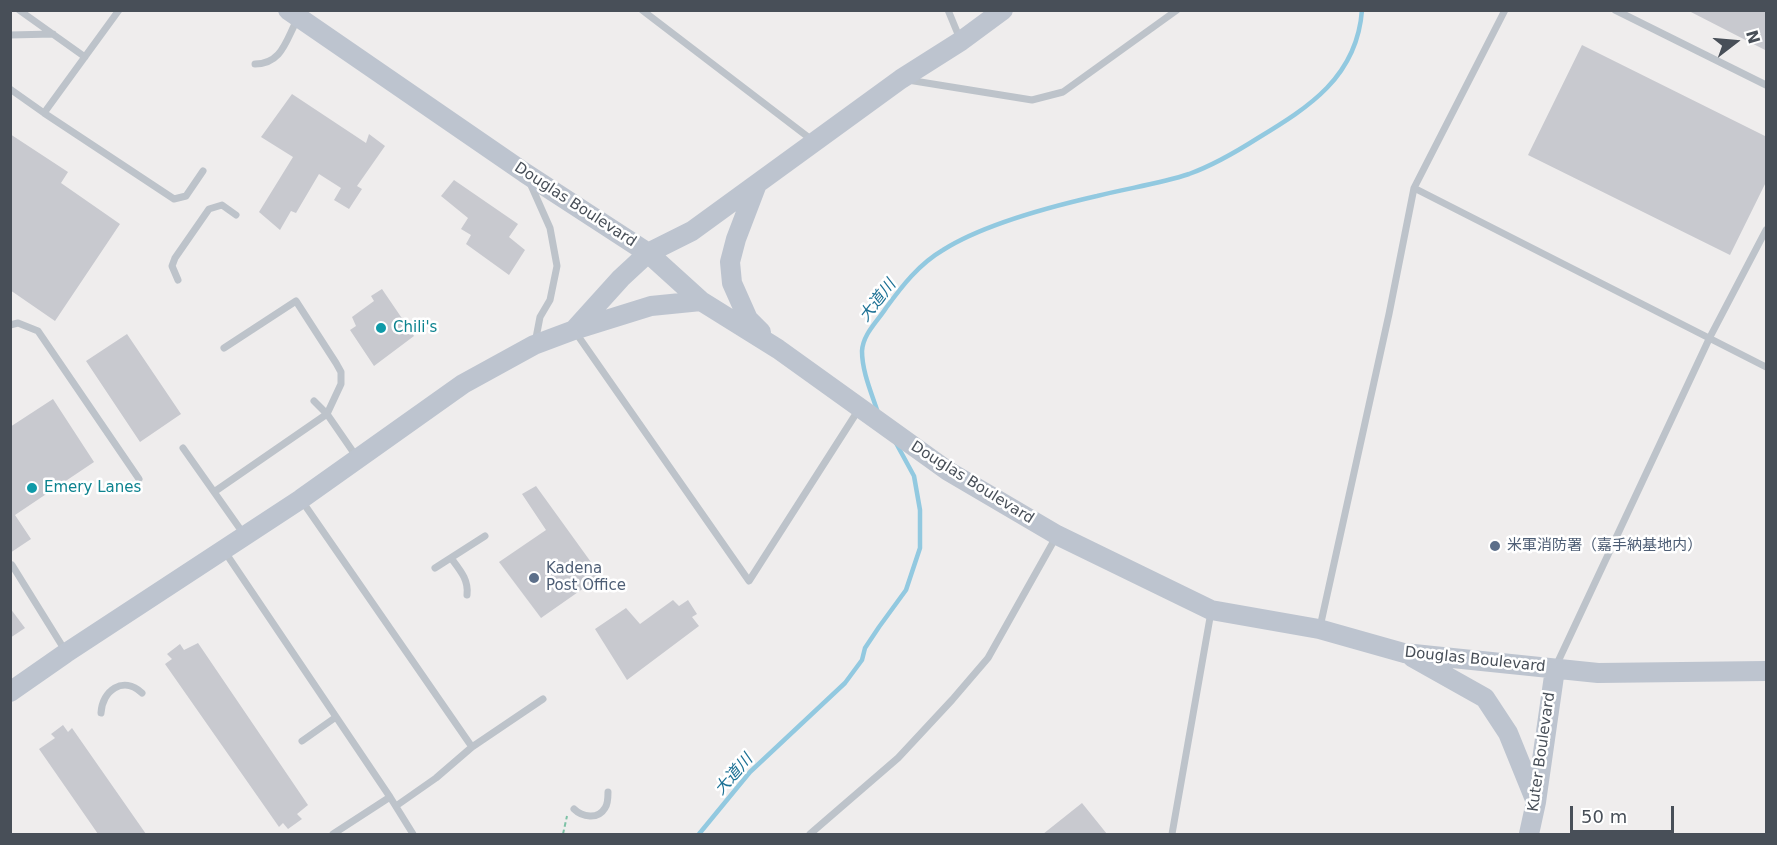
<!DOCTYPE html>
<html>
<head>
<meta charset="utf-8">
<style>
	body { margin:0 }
	#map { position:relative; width:1777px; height:845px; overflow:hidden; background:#efeded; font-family:"DejaVu Sans",sans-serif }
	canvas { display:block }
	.frame { position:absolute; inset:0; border:12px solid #484f58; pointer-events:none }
	.north { position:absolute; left:1705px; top:12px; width:60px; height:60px; -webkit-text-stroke:4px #fff; paint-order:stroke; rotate:74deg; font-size:16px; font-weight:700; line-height:24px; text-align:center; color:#484f58 }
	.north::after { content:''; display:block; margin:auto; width:21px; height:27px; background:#484f58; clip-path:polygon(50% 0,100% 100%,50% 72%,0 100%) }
	.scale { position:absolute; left:1570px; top:806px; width:104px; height:27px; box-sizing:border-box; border:3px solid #484f58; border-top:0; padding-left:8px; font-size:18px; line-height:21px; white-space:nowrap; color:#484f58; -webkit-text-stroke:4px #fff; paint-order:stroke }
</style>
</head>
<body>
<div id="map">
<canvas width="1777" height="845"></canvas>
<div class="frame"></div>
<div class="north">N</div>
<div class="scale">50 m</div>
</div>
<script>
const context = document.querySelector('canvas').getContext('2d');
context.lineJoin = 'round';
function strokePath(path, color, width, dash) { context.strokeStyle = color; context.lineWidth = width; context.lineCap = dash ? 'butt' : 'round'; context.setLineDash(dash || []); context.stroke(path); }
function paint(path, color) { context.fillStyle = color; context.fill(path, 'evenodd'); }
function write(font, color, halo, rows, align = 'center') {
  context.font = font + ' "DejaVu Sans","Noto Sans JP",sans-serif'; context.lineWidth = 5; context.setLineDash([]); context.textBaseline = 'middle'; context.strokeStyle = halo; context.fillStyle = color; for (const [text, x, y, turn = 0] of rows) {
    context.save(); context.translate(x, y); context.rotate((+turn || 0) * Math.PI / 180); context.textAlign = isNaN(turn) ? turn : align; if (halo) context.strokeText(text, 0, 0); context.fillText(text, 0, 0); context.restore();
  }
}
strokePath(new Path2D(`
	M878,413C872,394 862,372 862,351C863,334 877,322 886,308C902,286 919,264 943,250C984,224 1049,207 1097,196C1128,188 1159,184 1189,174C1214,165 1236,152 1258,138C1309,107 1357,77 1362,10
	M699,834L750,772L845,683L862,660L865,648L879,627L906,590L920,548V510L914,476L896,443`), '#92c9e0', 4.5);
paint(new Path2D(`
	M1687,10H1767V51Z
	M1582,45L1767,137V180L1730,255L1528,155Z
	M292,94L366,143L369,134L385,146L357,186L362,189L349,209L334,200L341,188L319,174L296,213L291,211L280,230L259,212L293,157L261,137Z
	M10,134L68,172L61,183L120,224L55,321L10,290Z
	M454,180L518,224L509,237L525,250L509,275L466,244L471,235L461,229L468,218L441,196Z
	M382,289L414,336L374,366L350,330L356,326L352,317L374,301L371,296Z
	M127,334L181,414L140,442L86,361Z
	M53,399L94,462L15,515L31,539L10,553V427Z
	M536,486L601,576L541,618L499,562L546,530L522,494Z
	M673,600L679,606L688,600L697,614L692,617L699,626L627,680L595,629L626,608L640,624Z
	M10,608L25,628L10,638Z
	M198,643L308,805L297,814L302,819L288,829L283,823L279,827L165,664L172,659L167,654L180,644L184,650Z
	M63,725L68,732L72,728L146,834H98L39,749L55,738L51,734Z
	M1082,803L1107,834H1043Z`), '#c8c9cf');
strokePath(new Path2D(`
	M563,834L567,816`), '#7dc2a6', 2, [4.5, 3]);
strokePath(new Path2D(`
	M19,10L85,57
	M642,10L812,140
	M948,10L960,39
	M1615,10L1766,85
	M10,35L53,34
	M255,64C282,64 286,40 297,20
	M908,80L1032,100L1063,92L1177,10
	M10,89L44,113L174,199L186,196L203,171
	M44,113L119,10
	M530,183L550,228L557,266L550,300L540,317L535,343
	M1414,188L1766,367
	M178,280L172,266L175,258L209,209L222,205L236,215
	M10,325L18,323L38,331L139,479
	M576,333L749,581L859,409
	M314,401L327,414L356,456
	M183,448L243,533
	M214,492L327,414L341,384V372L336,363L296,301L224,348
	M302,501L472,747
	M225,552L390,797L413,834
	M451,558C460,570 469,580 467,595
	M12,565L66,652
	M435,568L485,536
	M1320,627L1389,314L1414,188L1505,10
	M1555,668L1710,337L1766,230
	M101,713C102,691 123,675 142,693
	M302,741L336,717
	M396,806L436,778L472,747L543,699
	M574,809C582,817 598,820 605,808C608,804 608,797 608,792
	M333,834L390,797
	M810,834L898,758L952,700L988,658L1056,537
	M1172,834L1211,612`), '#bdc3ca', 7);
strokePath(new Path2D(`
	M288,10L525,173L648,253L701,301L778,349L948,471L1057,535L1211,610L1319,629L1404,653L1598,673L1766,671
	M757,184L736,239L730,262L732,283L748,319L761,332
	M574,330L621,278L648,253L692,231L901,79L961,41L1003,10
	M1412,657L1485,698L1508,733L1536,802
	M10,692L66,653L301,499L463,384L534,345L574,330L651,306L701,301
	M1529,834L1536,802L1555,669`), '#bdc4cf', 20);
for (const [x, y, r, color] of [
	[381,328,6,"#0f9aa8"],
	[32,488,6,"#0f9aa8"],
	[1495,546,6,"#5c6f8a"],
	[534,578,6,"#5c6f8a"]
]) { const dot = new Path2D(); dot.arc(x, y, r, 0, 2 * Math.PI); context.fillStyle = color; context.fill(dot); strokePath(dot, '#fff', 2); }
write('15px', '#484f58', '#fff', [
	["Douglas Boulevard",575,205,33],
	["Douglas Boulevard",972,483,32],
	["Douglas Boulevard",1475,660,6],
	["Kuter Boulevard",1542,752,-82]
]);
write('15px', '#0d838f', '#fff', [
	["Chili's",393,328],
	["Emery Lanes",44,488]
], 'left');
write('15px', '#4e5e75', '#fff', [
	["米軍消防署（嘉手納基地内）",1507,546],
	["Kadena",546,569],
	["Post Office",546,586]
], 'left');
write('italic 16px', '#1d7195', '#fff', [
	["大道川",878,301,-52],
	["大道川",734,775,-49]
]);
</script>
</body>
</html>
